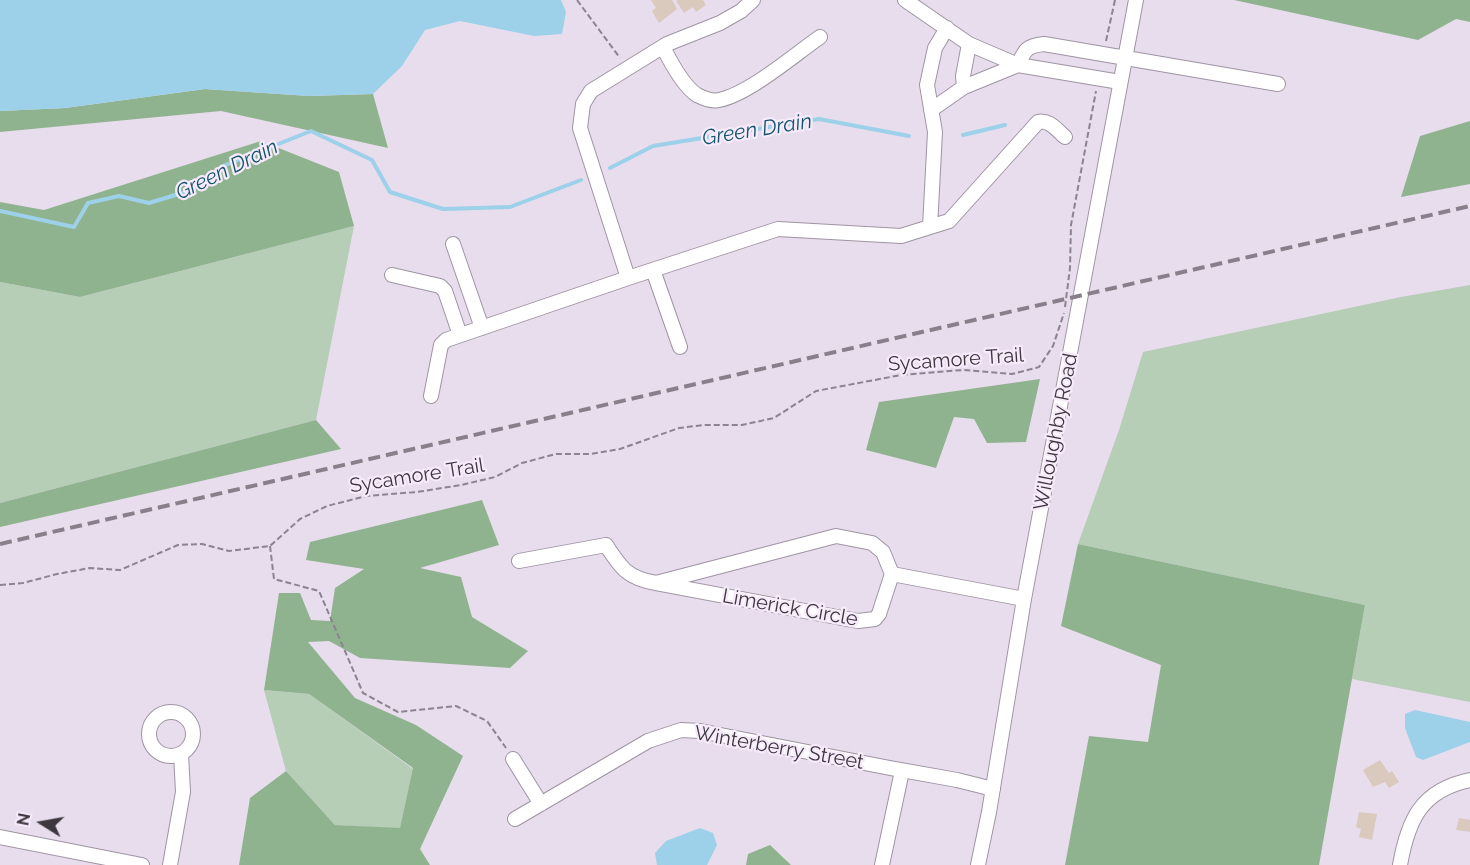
<!DOCTYPE html>
<html>
<head>
<meta charset="utf-8">
<style>
	body { margin:0 }
	#map { position:relative; width:1470px; height:865px; overflow:hidden; background:#e8dded; font-family:Raleway,sans-serif }
	canvas { display:block }
	.north { position:absolute; left:12px; top:793px; width:60px; height:60px; -webkit-text-stroke:4px #f6eafb; paint-order:stroke; rotate:281deg; font-size:16px; font-weight:700; line-height:24px; text-align:center; color:#3d383f }
	.north::after { content:''; display:block; margin:auto; width:21px; height:27px; background:#3d383f; clip-path:polygon(50% 0,100% 100%,50% 72%,0 100%) }
</style>
</head>
<body>
<div id="map">
<canvas width="1470" height="865"></canvas>
<div class="north">N</div>
</div>
<script>
const context = document.querySelector('canvas').getContext('2d');
context.lineJoin = 'round';
function paint(path, color) { context.fillStyle = color; context.fill(path, 'evenodd'); }
function strokePath(path, color, width, dash) { context.strokeStyle = color; context.lineWidth = width; context.lineCap = dash ? 'butt' : 'round'; context.setLineDash(dash || []); context.stroke(path); }
function write(font, color, halo, rows, align = 'center') {
  context.font = font + ' Raleway,sans-serif'; context.lineWidth = 4.5; context.setLineDash([]); context.textBaseline = 'middle'; context.strokeStyle = halo; context.fillStyle = color; for (const [text, x, y, turn = 0] of rows) {
    context.save(); context.translate(x, y); context.rotate((+turn || 0) * Math.PI / 180); context.textAlign = isNaN(turn) ? turn : align; if (halo) context.strokeText(text, 0, 0); context.fillText(text, 0, 0); context.restore();
  }
}
paint(new Path2D(`
	M354,226L316,420L0,503V282L80,297Z
	M1470,285V702L1352,679L1365,605L1078,544L1119,430L1143,352L1401,297Z
	M264,690L309,694L413,769L400,829L335,825L286,771Z`), '#b6cdb6');
paint(new Path2D(`
	M1234,0H1470V22L1456,19L1418,40Z
	M205,89L309,96L373,94L388,148L221,111L0,132V111L65,108Z
	M1470,121V184L1401,197L1420,136Z
	M261,141L339,172L354,226L80,297L0,282V202L44,210Z
	M1040,379L1026,442L987,443L974,419L954,417L936,468L866,450L879,402Z
	M316,420L341,449L0,527V503Z
	M482,500L499,545L420,568L461,577L472,617L528,651L510,668L360,658L329,641L308,642L355,698L416,725L463,756L420,849L430,865H239L250,798L286,771L335,825L400,828L413,768L309,694L264,690L279,593H300L311,620L330,621L335,588L364,569L306,560L310,542Z
	M1078,544L1365,605L1319,865H1065L1089,736L1148,742L1161,665L1061,626Z
	M770,845L791,865H746L748,854Z`), '#90b38f');
paint(new Path2D(`
	M0,0H561L566,12L562,34L534,36L460,21L425,30L402,66L373,94L309,96L205,89L65,108L0,111Z
	M1415,710L1470,722V742L1423,760L1416,757L1405,728V714Z
	M700,828L713,833L717,845L707,865H657L655,853L666,841Z`), '#9dd0e9');
strokePath(new Path2D(`
	M963,135L1005,125
	M610,168L653,146L819,119L909,136
	M0,211L74,227L88,203L119,196L149,203L192,190L223,166L311,131L372,160L390,192L443,209L510,207L581,180`), '#9dd0e9', 4);
paint(new Path2D(`
	M651,0H672L677,9L659,23L652,11L656,8Z
	M678,0H703L706,5L696,12L693,7L684,13L676,1Z
	M1380,760L1389,773L1392,771L1399,782L1389,788L1385,782L1373,787L1363,770Z
	M1359,812L1377,814L1372,840L1359,837L1361,829L1356,827Z
	M1459,818L1470,820V832L1456,830Z`), '#dac9bd');
const minor = new Path2D(`
	M753,0L741,11L720,23L667,44L591,91L583,104L580,128L628,278L778,229L901,236L949,221L1038,122C1049,119 1057,130 1065,137
	M905,0L969,44L1018,65L1120,82
	M663,47C670,61 683,86 697,95C703,98 712,102 719,100C749,94 794,55 820,37
	M964,87L963,76L969,44
	M931,110L964,87L1018,65C1025,50 1026,46 1044,44L1278,84
	M930,227L935,132L927,85L935,48L947,28
	M453,244L482,328
	M653,270L680,347
	M392,275L440,286L445,291L460,335
	M431,396L441,345L446,340L628,278
	M519,561L606,545C621,568 627,578 656,583L858,621L875,619L879,614L892,574L883,552L872,543L836,536L656,583
	M892,574L1024,599
	M149 734a22 22 0 1 1 44 0a22 22 0 1 1-44 0Z
	M513,759L541,804
	M515,819L648,741L681,730L700,731L890,768L957,780L993,789
	M0,837L142,865
	M170,865L183,792L181,754
	M882,865L902,771
	M978,865L989,812L1024,599L1136,0
	M1400,865C1408,820 1421,790 1470,780`);
strokePath(minor, '#9f94a3', 16);
strokePath(new Path2D(`
	M577,0L620,58
	M1106,41L1115,0
	M1065,307L1070,268L1071,225L1096,91
	M270,546L274,579L319,591L363,693L398,712L456,706L487,721L506,748
	M0,585L23,583L57,574L90,568L120,570L178,545L202,544L229,551L270,546L300,519L327,506L366,496L417,492L461,485L495,477L522,463L556,454H590L620,449L679,428L703,425H742L774,418L816,391L901,375L963,370L1012,374L1039,367L1053,346L1064,313`), '#8b838f', 2, [6, 3]);
strokePath(minor, '#fff', 14);
strokePath(new Path2D(`
	M0,544L1470,206`), '#87808b', 4, [12, 6]);
write('20px', '#3d383f', '#f6eafb', [
	["Sycamore Trail",956,360,-4],
	["Willoughby Road",1056,432,-79],
	["Sycamore Trail",417,476,-9],
	["Limerick Circle",790,608,10],
	["Winterberry Street",779,748,10]
]);
write('italic 21px', '#14556e', '#f6eafb', [
	["Green Drain",757,130,-9],
	["Green Drain",227,170,-26]
]);
</script>
</body>
</html>
